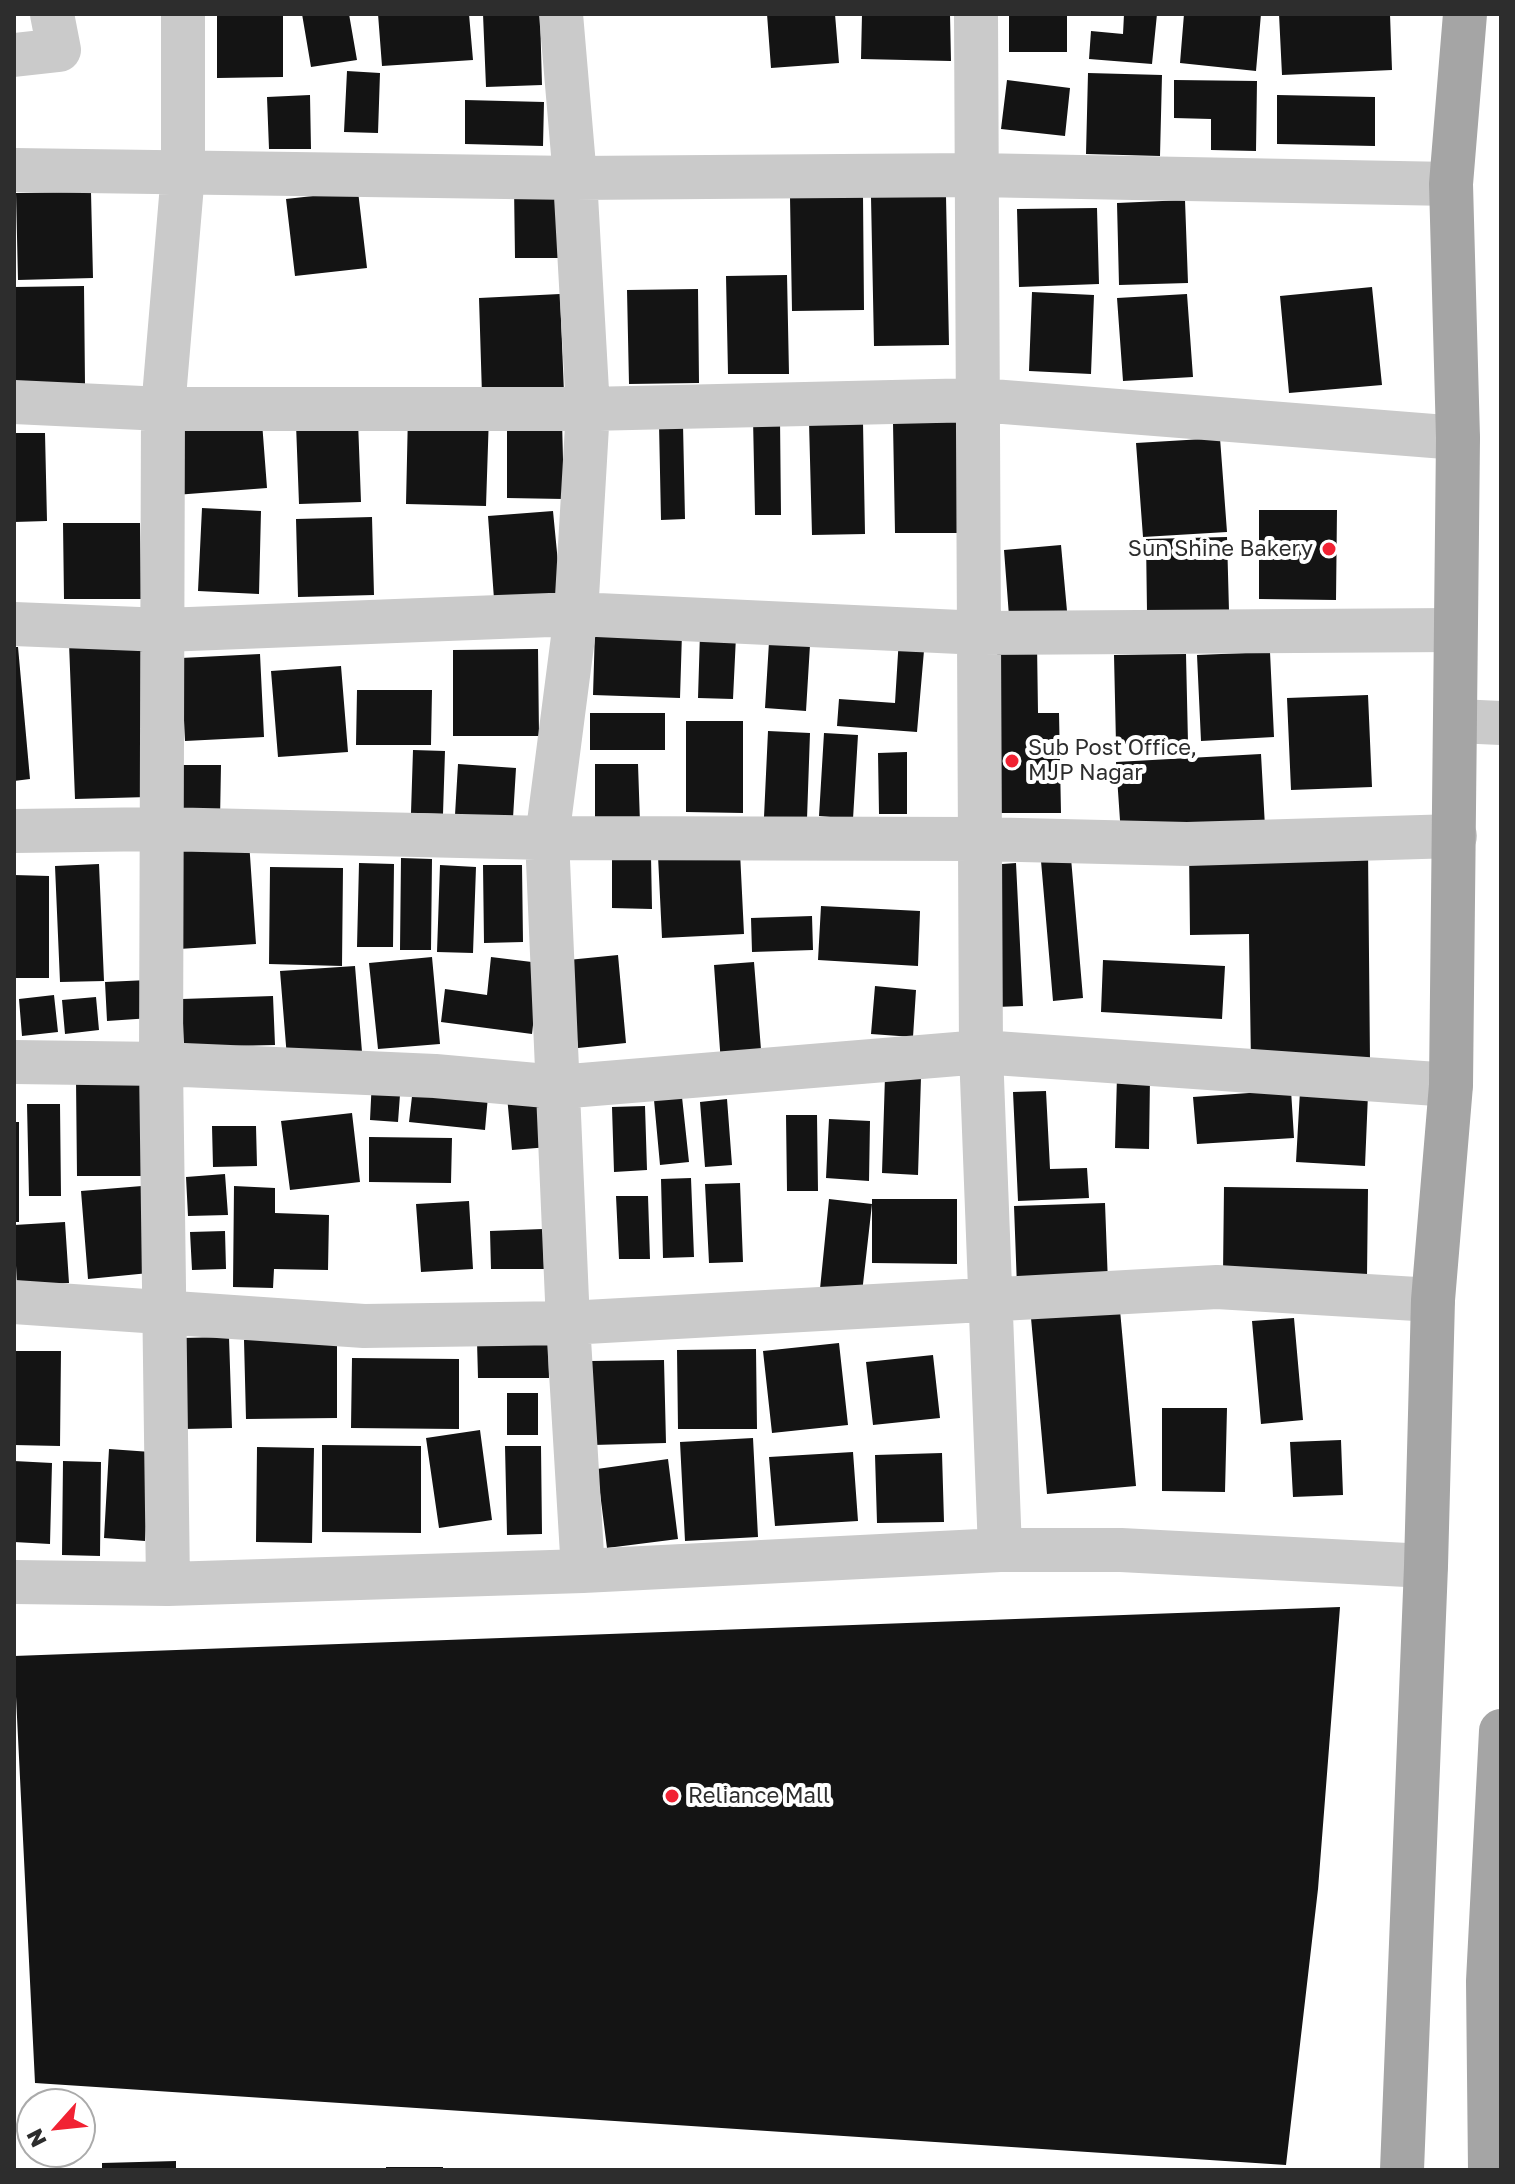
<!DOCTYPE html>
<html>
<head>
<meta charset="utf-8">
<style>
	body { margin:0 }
	#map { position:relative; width:1515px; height:2184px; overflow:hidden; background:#fff; font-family:"Golos Text",sans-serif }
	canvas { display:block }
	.frame { position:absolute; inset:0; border:16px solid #2d2d2d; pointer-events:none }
	.north { position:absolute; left:16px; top:2088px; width:80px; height:80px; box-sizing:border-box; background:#fff; border:2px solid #ababab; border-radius:50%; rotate:243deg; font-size:22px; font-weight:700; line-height:32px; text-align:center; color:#2d2d2d }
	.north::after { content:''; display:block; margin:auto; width:28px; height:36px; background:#f12233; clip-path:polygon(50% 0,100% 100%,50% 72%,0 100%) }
</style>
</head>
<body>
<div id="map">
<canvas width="1515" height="2184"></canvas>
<div class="frame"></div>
<div class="north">N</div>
</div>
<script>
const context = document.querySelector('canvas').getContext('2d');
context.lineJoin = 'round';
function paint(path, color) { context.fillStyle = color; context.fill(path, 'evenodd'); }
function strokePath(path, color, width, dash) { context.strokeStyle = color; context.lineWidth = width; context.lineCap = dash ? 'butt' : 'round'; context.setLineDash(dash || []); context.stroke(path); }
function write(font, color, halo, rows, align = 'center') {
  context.font = font + ' "Golos Text",sans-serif'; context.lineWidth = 8; context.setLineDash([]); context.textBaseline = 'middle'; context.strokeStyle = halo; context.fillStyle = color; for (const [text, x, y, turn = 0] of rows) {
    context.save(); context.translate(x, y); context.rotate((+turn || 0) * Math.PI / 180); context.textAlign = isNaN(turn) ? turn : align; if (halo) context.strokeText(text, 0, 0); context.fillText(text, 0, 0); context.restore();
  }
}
paint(new Path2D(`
	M217,14H283V77L217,78Z
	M302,14H349L357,60L311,67Z
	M378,14H469L473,60L382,66Z
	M483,14H540L542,85L486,87Z
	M767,14H835L839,63L771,68Z
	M862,14H950L951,61L861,59Z
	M1009,14H1067V52H1009Z
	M1124,14H1157L1152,64L1089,59L1091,31L1123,34Z
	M1184,14H1261L1256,71L1180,63Z
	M1279,14H1390L1392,70L1282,75Z
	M347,71L380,73L378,133L344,132Z
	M1088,73L1162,75L1160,156L1086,154Z
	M1007,80L1070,88L1065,136L1001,129Z
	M1174,80L1257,81L1256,151L1211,150V119L1174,118Z
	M310,95L311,149H269L267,97Z
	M1277,95L1375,97V146L1277,144Z
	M465,100L544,102L543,146L465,144Z
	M558,185L560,258H515L514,186Z
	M358,191L367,268L295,276L286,199Z
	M91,192L93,278L18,280L16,193Z
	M863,195L864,310L792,311L790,197Z
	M946,196L949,345L874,346L871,197Z
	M1185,200L1188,283L1119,285L1117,203Z
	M1097,208L1099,284L1019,287L1017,209Z
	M787,275L789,374H728L726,276Z
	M84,286L85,385H14V287Z
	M1372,287L1382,385L1289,393L1280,296Z
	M698,289L699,383L629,384L627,290Z
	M1032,292L1094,295L1091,374L1029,371Z
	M560,294L564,393L482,395L479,298Z
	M1187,294L1193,377L1123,381L1117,298Z
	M408,413L489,415L486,506L406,504Z
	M753,418H780L781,515H755Z
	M562,420L564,499L507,498V424Z
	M358,421L361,502L299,504L296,424Z
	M262,422L267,488L175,495L170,430Z
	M809,422H863L865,534L812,535Z
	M957,422L959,533H895L893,423Z
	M659,424H683L685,519L661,520Z
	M14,433H45L47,521L14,522Z
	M1220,438L1227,532L1143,537L1136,443Z
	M202,508L261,511L259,594L198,591Z
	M1259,510H1337L1336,600L1259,599Z
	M553,511L561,594L494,599L488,516Z
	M372,517L374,595L298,597L296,519Z
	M63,523H140L141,599H64Z
	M1227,537L1229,611L1147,612L1146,539Z
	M1061,545L1067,611L1009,616L1004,550Z
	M595,630L682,633L680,698L593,695Z
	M700,633L736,636L733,699L698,698Z
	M899,637L925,639L917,732L837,726L839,699L895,703Z
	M142,641L148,797L75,799L69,643Z
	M769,642L810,645L806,711L765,708Z
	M997,643H1037L1038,713H1059L1061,813H1000Z
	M14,647H18L30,779L14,781Z
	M538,649L539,736H453V650Z
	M1270,652L1274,737L1201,741L1197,655Z
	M260,654L264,737L185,741L181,658Z
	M1186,654L1188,743L1116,744L1114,655Z
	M341,666L348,752L278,757L271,671Z
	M357,690H432L431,745H356Z
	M1368,695L1372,787L1291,790L1287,698Z
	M590,713H665V750H590Z
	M686,721H743V813L686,812Z
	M768,731L810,733L807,819L764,817Z
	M824,733L858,735L853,819L819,816Z
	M413,750L445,751L443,814L411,813Z
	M907,752V814H879L878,753Z
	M1261,754L1265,827L1121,835L1116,762Z
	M458,764L516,768L513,818L455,815Z
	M595,764H638L640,823L595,824Z
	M182,765H221L220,820L182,818Z
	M249,841L256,944L179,949L173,846Z
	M1368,848L1370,1062L1251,1063L1249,934L1190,935L1189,850Z
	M740,852L744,934L662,938L658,856Z
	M612,856H651L652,909L612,908Z
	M401,858L432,859L431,950H400Z
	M1071,858L1083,998L1053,1001L1041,861Z
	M359,863L394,864L393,947H357Z
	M1016,863L1023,1006L996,1007L989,865Z
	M99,864L104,981L60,982L55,866Z
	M440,865L476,867L473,953L437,952Z
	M483,865H522L523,942L484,943Z
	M270,867L343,868L342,966L269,964Z
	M14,875L49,876V978H14Z
	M821,906L920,911L918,966L818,960Z
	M812,916L813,950L752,952L751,918Z
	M618,955L626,1043L578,1048L568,960Z
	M432,957L440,1044L378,1049L369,963Z
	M491,957L540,963L532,1034L441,1022L445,989L487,995Z
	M1103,960L1225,966L1222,1019L1101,1012Z
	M754,962L762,1062L721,1064L714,965Z
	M355,966L362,1052L287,1058L280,971Z
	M148,980L151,1018L107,1021L105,982Z
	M875,986L916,990L913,1037L871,1034Z
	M54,995L58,1032L22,1036L19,999Z
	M273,996L275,1045L184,1047L182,999Z
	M96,997L99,1030L65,1034L62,1000Z
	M885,1076L921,1077L918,1175L882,1173Z
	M1117,1076L1150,1077L1149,1149L1115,1148Z
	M76,1079H143L144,1176H77Z
	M372,1079L401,1081L398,1122L370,1120Z
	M413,1088L488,1096L485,1130L409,1122Z
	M1291,1090L1294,1138L1197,1144L1193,1097Z
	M1046,1091L1050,1169L1087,1168L1089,1198L1018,1201L1013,1092Z
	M1300,1091L1368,1094L1365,1166L1296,1162Z
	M544,1093L549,1147L512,1150L507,1096Z
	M682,1097L689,1162L660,1165L654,1100Z
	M727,1099L732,1165L705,1167L700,1102Z
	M27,1104H60L61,1196H29Z
	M645,1106L647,1170L614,1172L612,1107Z
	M352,1113L360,1182L290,1190L281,1121Z
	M786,1115H817L818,1191H787Z
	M829,1119L870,1121L869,1181L826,1178Z
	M14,1122H19V1222H14Z
	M212,1126H256L257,1166L213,1167Z
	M369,1137L452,1138L451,1183L369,1182Z
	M225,1174L228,1215L188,1216L186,1177Z
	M691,1178L694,1257L663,1258L661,1179Z
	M740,1183L743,1262L709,1263L705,1184Z
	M142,1186L149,1273L88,1279L81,1191Z
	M234,1186L275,1188V1213L329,1215L328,1270L274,1269L273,1288L233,1287Z
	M1224,1187L1368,1189L1367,1277L1223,1274Z
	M616,1196H648L650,1259H619Z
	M829,1199L872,1204L862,1293L820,1289Z
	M872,1199H957V1264L872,1263Z
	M469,1201L473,1269L421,1272L416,1204Z
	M1105,1203L1108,1284L1017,1287L1014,1206Z
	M65,1222L69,1283L17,1286L14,1225Z
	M543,1229L544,1269H491L490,1231Z
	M225,1231L226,1269L192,1270L190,1232Z
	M1120,1310L1136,1486L1047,1494L1031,1318Z
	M1294,1318L1303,1420L1261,1424L1252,1321Z
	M229,1337L232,1428L183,1429L180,1338Z
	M337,1339V1418L246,1419L244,1340Z
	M548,1340L549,1378H478L477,1341Z
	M839,1343L848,1425L772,1433L763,1351Z
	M756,1349L757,1429H678L677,1350Z
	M14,1351H61L60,1446L14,1445Z
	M933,1355L940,1418L873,1425L866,1362Z
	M352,1358L459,1359V1429L351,1428Z
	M664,1360L666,1443L593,1445L591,1361Z
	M507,1393H538V1435H507Z
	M1162,1408H1227L1225,1492L1162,1491Z
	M480,1430L492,1520L439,1528L426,1438Z
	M753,1438L758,1537L685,1541L680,1442Z
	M1341,1440L1343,1495L1293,1497L1290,1442Z
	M322,1445L421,1446V1533L322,1532Z
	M505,1446H541L542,1534L507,1535Z
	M257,1447L314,1448L312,1543L256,1542Z
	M109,1449L151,1452L145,1541L104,1538Z
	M853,1452L858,1521L775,1526L769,1457Z
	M942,1453L944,1522L877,1523L875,1455Z
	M668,1459L678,1539L607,1548L597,1469Z
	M14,1461L52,1463L50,1544L14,1542Z
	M63,1461L101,1462L100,1556L62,1555Z
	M1340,1607L1318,1889L1286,2165L35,2083L14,1656Z
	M176,2161V2170H102V2163Z
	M386,2167H443V2170H386Z`), '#141414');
strokePath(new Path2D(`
	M561,14L575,178L588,409L576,614L547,838L568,1323L583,1571
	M976,14L981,1052L1000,1550
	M14,55L59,50L52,14
	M14,170L575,178L975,175L1451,184
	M14,402L163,409H588L979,400L1458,438
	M14,624L164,630L576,614L981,633L1454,630
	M1457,721L1501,723
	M14,831L160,829L547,838L979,839L1187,844L1455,836
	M14,1062L161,1064L435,1076L558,1087L981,1052L1451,1085
	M14,1302L364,1326L568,1323L1217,1287L1433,1300
	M14,1582L168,1584L583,1571L1000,1550H1121L1426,1566
	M168,1584L161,1064L163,409L183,173V14`), '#cacaca', 44);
strokePath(new Path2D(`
	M1402,2170L1426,1566L1433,1300L1451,1085L1458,438L1451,184L1465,14
	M1490,2170L1488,1981L1501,1731`), '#a5a5a5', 44);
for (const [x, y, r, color] of [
	[1329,549,8,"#f12233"],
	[1012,761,8,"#f12233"],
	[672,1796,8,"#f12233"]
]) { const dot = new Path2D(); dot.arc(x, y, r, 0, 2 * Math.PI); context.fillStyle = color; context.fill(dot); strokePath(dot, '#fff', 3); }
write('22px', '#2d2d2d', '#fff', [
	["Sun Shine Bakery",1313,549,"right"],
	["Sub Post Office,",1028,748],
	["MJP Nagar",1028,773],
	["Reliance Mall",688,1796]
], 'left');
</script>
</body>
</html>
